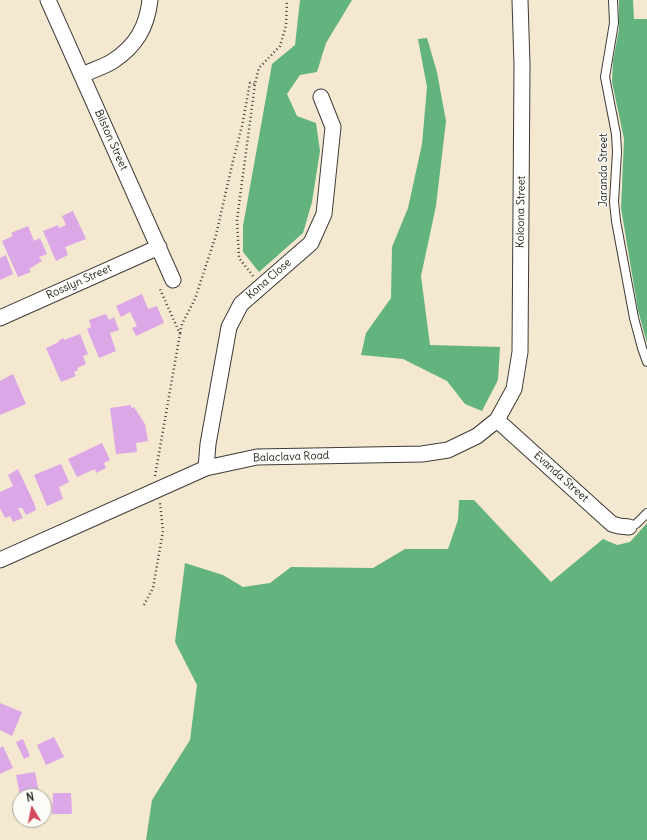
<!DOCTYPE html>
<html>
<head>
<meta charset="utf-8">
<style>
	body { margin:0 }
	#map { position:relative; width:647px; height:840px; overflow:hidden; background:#f5e8d1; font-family:Delius,sans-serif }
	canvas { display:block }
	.north { position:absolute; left:12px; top:788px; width:40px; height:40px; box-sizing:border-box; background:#fdfcf7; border:1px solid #a3a29f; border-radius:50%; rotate:350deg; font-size:11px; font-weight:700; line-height:16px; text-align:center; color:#1c1c1c }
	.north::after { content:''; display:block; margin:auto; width:14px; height:18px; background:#d1495b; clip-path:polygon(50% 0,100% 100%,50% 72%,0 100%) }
</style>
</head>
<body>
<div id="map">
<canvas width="647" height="840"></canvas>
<div class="north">N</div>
</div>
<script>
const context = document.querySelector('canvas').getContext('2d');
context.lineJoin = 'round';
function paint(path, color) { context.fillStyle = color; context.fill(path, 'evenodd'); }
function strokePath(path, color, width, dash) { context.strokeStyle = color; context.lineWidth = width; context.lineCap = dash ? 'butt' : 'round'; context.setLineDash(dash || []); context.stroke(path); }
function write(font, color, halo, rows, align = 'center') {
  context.font = font + ' Delius,sans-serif'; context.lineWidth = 3; context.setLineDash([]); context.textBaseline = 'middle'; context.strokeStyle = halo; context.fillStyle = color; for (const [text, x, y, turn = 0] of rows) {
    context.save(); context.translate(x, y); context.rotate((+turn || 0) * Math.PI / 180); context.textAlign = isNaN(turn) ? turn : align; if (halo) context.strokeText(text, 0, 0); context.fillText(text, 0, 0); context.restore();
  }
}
paint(new Path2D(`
	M300,0H352L326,43L317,72L300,75L287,94L297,116L316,123L320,151L312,202L303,233L259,272L243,252V226L272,64L295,45Z
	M619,0H633L634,19H647V343L638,310L621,208L624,139L612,82L613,61L619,29Z
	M427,38L437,72L446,121L436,206L421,276L430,345L500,347L498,380L482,411L465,404L447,381L403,359L361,355L366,333L391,298L392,247L408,208L422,144L427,87L418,39Z
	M459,500H474L551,582L603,539L617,545L630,542L647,523V840H146L152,800L190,740L197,685L175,642L185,563L223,575L243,587L270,583L291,567L373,568L405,549H448L458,520Z`), '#63b37f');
paint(new Path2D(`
	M73,211L86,239L65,247L68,255L56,261L43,231L58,225L59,228L66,225L62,216Z
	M28,226L34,241L40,238L47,254L39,257L42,261L29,269L31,272L18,277L2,241L13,236L11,233Z
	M6,255L13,274L0,280V258Z
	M142,294L148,309L157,306L164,323L136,336L132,328L137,326L130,312L121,317L116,306Z
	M106,314L109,320L114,317L119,330L110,333L116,351L99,358L87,329L91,327L89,320Z
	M80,334L88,354L83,356L86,364L77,368L78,370L74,372L76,376L61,382L46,348L59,342V340L64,338V340Z
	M13,374L26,404L0,415V381Z
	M131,405V408L134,407L145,424L148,441L136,443L137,452L116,454L110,408Z
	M102,443L110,460L104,463L106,468L96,473L95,469L77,477L68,459Z
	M61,464L69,482L59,487L63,499L47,506L34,475Z
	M18,469L34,503L36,510L26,515L22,508H18L23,518L13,522L10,516L5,518L0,508V492L13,486L8,475Z
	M0,703L22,712L12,736L0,730Z
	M54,737L64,757L46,765L37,745Z
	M23,739L30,756L24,759L16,742Z
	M3,746L13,768L0,774V748Z
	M35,772L39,793L20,796L16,775Z
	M53,793H71L72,814H52Z`), '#dca7e6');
const lane = new Path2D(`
	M613,0L614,23L605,77L616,134L617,152L614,202L616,221L634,318L642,348L647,362
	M629,527L636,524L647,513`);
const street = new Path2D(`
	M48,0L173,280
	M82,75C92,70 104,67 113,61C136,46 147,27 150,0
	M0,318L159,247
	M497,420L612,524L619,526L629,527
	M206,468L208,444L229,327L241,304L311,243L324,214L333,127L321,97
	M0,560L206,468L257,457L422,454L448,450L477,436L497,420L514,389L520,352L522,65L520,0`);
strokePath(lane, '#3d3b37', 10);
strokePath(street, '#3d3b37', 17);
strokePath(new Path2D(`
	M253,276L239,258L237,220L255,84L259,68L280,46L286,26L287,0
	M180,333L182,324L195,299L216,235L233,161L242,126L250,83L255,84
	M155,476L180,334L159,287
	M144,605L153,588L163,531L160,503`), '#3d3b37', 2.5, [1, 3]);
strokePath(lane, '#fff', 8);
strokePath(street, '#fff', 15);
write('11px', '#1c1c1c', '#fdfcf7', [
	["Bilston Street",111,140,66],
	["Jaranda Street",604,170,-90],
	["Koloona Street",521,212,-89],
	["Kona Close",269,279,-41],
	["Rosslyn Street",79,282,-24],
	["Balaclava Road",291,457,-2],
	["Evanda Street",561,477,42]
]);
</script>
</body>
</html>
